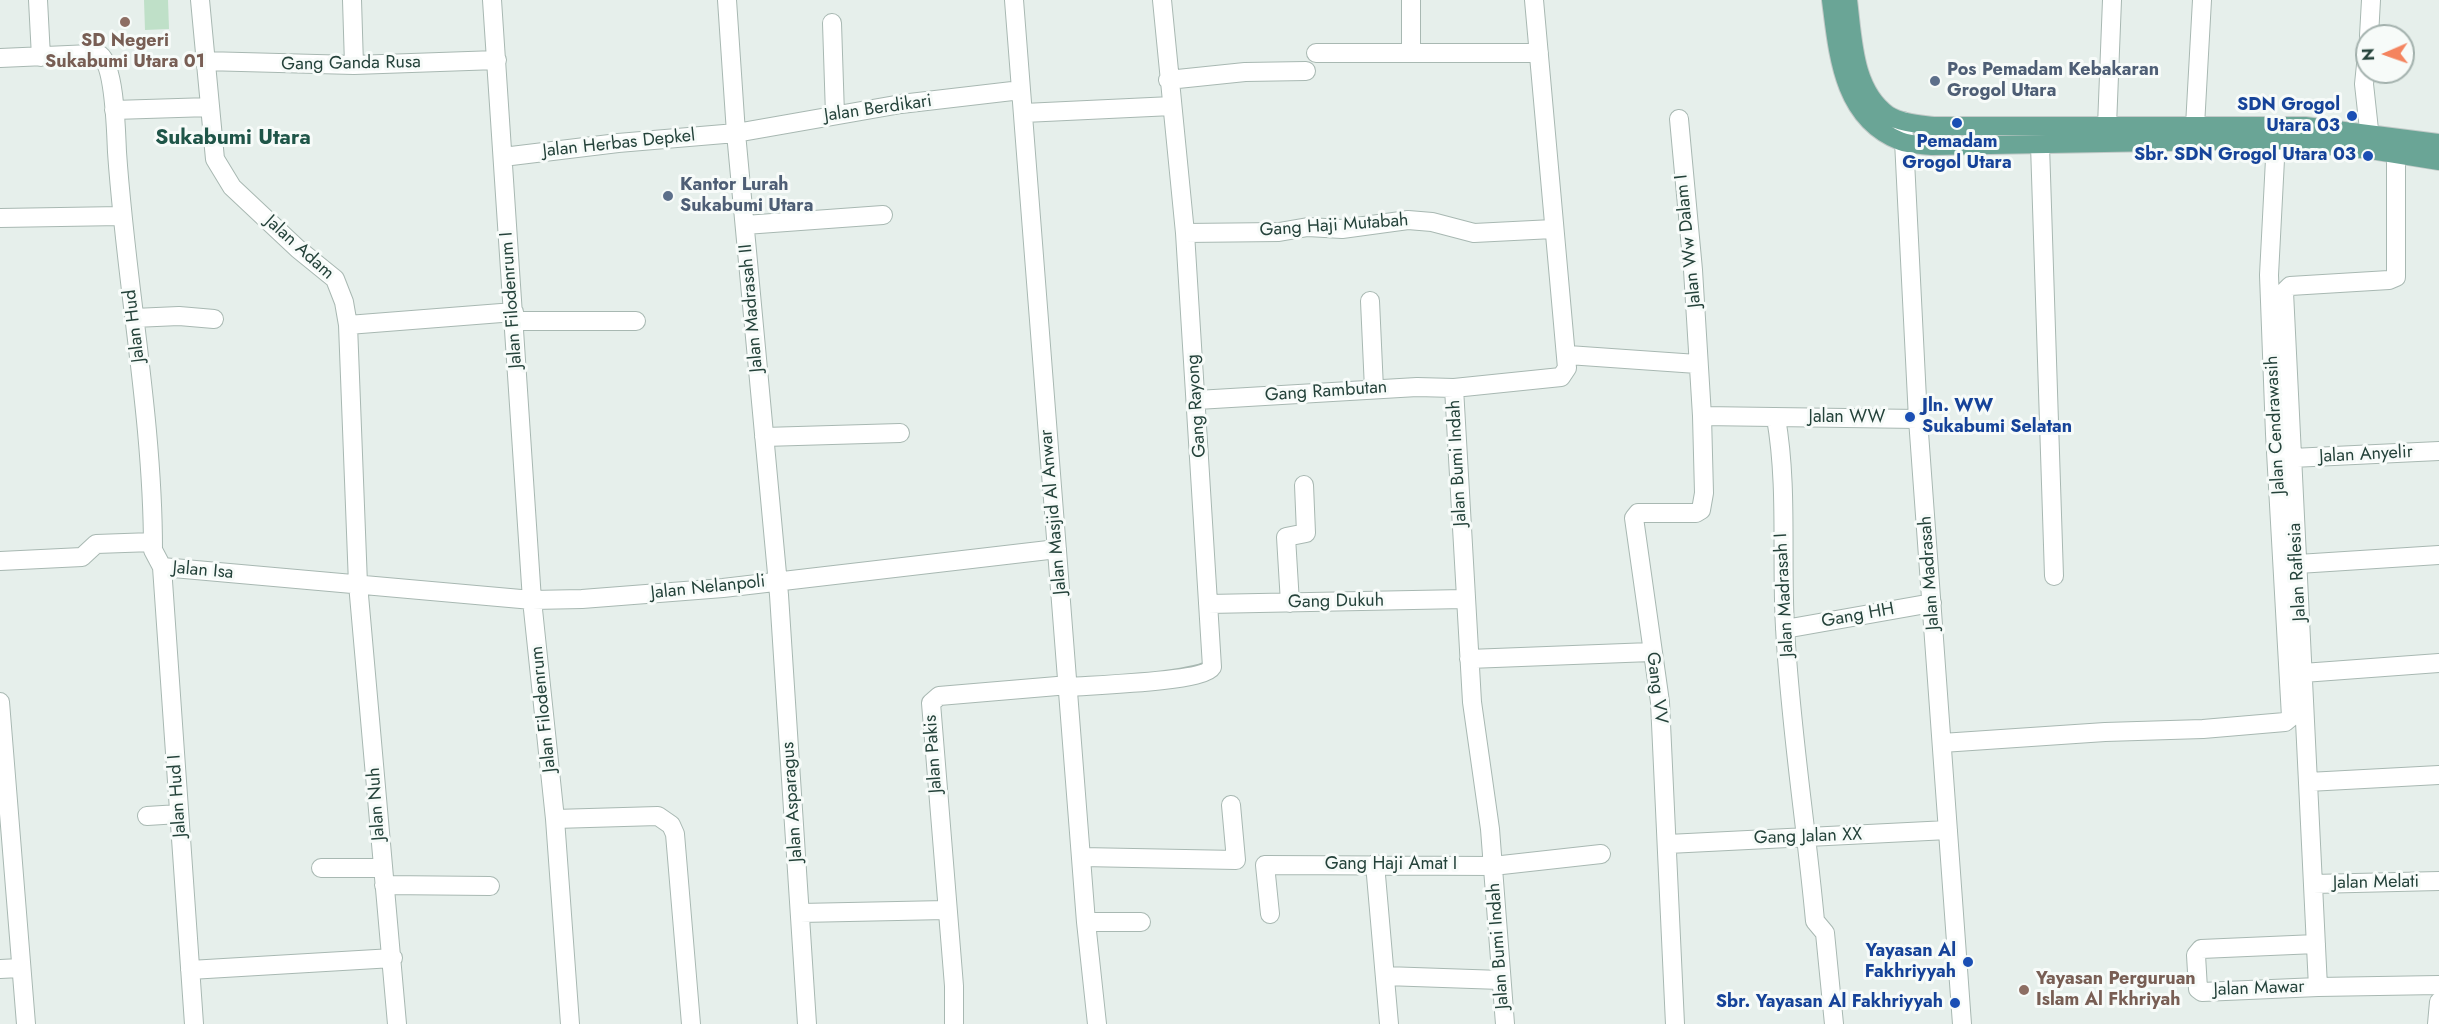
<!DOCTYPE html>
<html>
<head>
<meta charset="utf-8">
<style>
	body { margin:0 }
	#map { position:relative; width:2439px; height:1024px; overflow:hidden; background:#e6efeb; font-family:Jost,sans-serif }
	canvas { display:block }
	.north { position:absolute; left:2355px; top:24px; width:60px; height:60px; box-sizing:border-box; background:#f7fbf9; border:2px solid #a3b1ad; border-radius:50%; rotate:268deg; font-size:16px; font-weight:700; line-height:24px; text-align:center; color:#24423a }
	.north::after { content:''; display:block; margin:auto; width:21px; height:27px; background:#f4845f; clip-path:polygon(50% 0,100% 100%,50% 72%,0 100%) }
</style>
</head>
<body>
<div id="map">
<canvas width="2439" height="1024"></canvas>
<div class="north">N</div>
</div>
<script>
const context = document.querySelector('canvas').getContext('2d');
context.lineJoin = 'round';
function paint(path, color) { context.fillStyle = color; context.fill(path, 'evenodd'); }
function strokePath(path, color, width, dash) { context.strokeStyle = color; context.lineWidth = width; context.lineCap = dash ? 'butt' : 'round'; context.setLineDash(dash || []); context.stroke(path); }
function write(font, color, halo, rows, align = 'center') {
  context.font = font + ' Jost,sans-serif'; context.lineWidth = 6; context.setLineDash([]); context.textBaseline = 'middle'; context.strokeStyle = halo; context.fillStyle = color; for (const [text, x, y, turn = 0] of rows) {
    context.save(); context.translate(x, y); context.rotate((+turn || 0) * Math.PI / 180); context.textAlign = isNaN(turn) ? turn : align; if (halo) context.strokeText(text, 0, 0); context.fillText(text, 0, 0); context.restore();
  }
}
paint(new Path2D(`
	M144,0H168L169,29L145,30Z`), '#bfe0c8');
const minor = new Path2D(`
	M38,0L41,57
	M200,0L215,159L232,187L298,249L335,279L344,302L348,325L358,584L397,1024
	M352,0L354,65
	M492,0L532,600L555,819L570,1024
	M727,0L736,133L779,595L807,1024
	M1014,0L1086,922L1097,1024
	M1411,0V51
	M832,23L835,115
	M2369,36L2371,0
	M1316,53H1539
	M2367,55L2364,84L2371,148
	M0,58L91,54L100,55C115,67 116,132 117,152C126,285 153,417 153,550L162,567L532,600L582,599L723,588L1057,549
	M204,61L354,65L497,60
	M1168,80L1245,72L1306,71
	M114,110L210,107
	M1024,113L1172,106
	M1679,119L1693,270L1702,416L1918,419
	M1903,121L1918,419L1962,1024
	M2107,126L2112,0
	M2195,126L2202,0
	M2396,140V277L2389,280L2290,286L2284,292L2318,987L2439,985
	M2040,145L2054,576
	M503,157L618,143L736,133L901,104L1021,90
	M0,218L121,216
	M745,225L883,215
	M1185,233L1279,232L1308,227L1342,229L1408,220L1432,222L1474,233L1553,229
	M1370,301L1374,389
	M134,318L179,316L214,319
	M514,321H636
	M348,325L514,312
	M1568,355L1697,364
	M1197,400L1417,387L1454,388
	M1776,418C1788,486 1781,558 1785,627C1790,725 1806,823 1815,921L1825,933L1834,1024
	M764,437L900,433
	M2292,458L2439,451
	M0,561L82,557L96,544L153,542
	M2298,564L2439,555
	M162,567L194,1024
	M1290,603L1286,537L1306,533L1304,485
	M1208,604L1464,599
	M1785,629L1932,603
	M1469,659L1651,652
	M2303,673L2439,663
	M1069,687C1091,685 1204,682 1212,667L1185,233L1162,0
	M0,702L26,1024
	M1942,743L2105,732L2203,729L2285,722L2291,717L2275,434L2269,275L2276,140
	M2308,782L2439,775
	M147,816L179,814
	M555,819L658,816L671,825L675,834L691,1024
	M1668,844L1948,830
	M1082,857L1236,860L1231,805
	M1375,864L1389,1024
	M321,868H382
	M2313,884L2439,881
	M384,885L490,886
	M800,913L946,910
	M1270,914L1265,865L1493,866L1601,854
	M1086,922H1141
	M2316,944L2201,949L2196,955L2198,989L2202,992L2318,987
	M0,969L20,968
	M190,970L393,958
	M1385,976L1501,980
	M954,1024V986L931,703L939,696L1069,685
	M1505,1024L1490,829L1472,702L1454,388L1561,377L1567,368L1534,0
	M1675,1024L1660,702L1634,518L1638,513H1696L1701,510L1704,493L1702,416
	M2437,1024L2439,1002`);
const major = new Path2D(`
	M1831,0C1838,54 1842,118 1900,141C1910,145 1922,145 1932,146L2276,140L2371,150L2439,161
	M1848,0C1853,39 1853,90 1888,115C1901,123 1918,124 1933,126H2305L2439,143`);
strokePath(minor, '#a8b8b2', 20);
strokePath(major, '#c2cac8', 20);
strokePath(minor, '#fff', 18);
strokePath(major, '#6aa596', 18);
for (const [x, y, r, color] of [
	[125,22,6,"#8d6e63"],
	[1935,81,6,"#5c6f8a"],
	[2352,116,6,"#1a4fb4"],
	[1957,123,6,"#1a4fb4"],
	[2368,156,6,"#1a4fb4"],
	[668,196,6,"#5c6f8a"],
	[1910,417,6,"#1a4fb4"],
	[1968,962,6,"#1a4fb4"],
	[2024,990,6,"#8d6e63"],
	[1955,1003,6,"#1a4fb4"]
]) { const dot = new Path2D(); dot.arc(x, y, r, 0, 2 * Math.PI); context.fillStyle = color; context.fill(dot); strokePath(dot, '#f7fbf9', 2); }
write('bold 18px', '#785e54', '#f7fbf9', [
	["SD Negeri",125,42],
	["Sukabumi Utara 01",125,63],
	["Yayasan Perguruan",2036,980,"left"],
	["Islam Al Fkhriyah",2036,1001,"left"]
]);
write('18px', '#24423a', '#f7fbf9', [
	["Gang Ganda Rusa",351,64,-1],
	["Jalan Berdikari",878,109,-8],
	["Jalan Herbas Depkel",619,144,-6],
	["Gang Haji Mutabah",1334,226,-4],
	["Jalan Ww Dalam I",1689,241,-96],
	["Jalan Adam",299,248,42],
	["Jalan Filodenrum I",512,300,-94],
	["Jalan Madrasah II",752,308,-95],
	["Jalan Hud",135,326,-97],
	["Gang Rambutan",1326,392,-4],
	["Gang Rayong",1197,406,-94],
	["Jalan WW",1847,418],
	["Jalan Cendrawasih",2276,425,-93],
	["Jalan Anyelir",2366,455,-3],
	["Jalan Bumi Indah",1458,463,-93],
	["Jalan Masjid Al Anwar",1054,512,-95],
	["Jalan Isa",203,571,5],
	["Jalan Raflesia",2298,572,-93],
	["Jalan Madrasah",1930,573,-94],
	["Jalan Nelanpoli",708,588,-6],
	["Jalan Madrasah I",1785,595,-93],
	["Gang Dukuh",1336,602,-1],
	["Gang HH",1858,616,-10],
	["Gang VV",1656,688,83],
	["Jalan Filodenrum",544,709,-96],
	["Jalan Pakis",934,754,-94],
	["Jalan Hud I",178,796,-94],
	["Jalan Asparagus",793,802,-94],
	["Jalan Nuh",377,804,-94],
	["Gang Jalan XX",1808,837,-2],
	["Gang Haji Amat I",1391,865],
	["Jalan Melati",2376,883,-1],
	["Jalan Bumi Indah",1499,946,-94],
	["Jalan Mawar",2259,989,-2]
]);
write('bold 18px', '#4e5e75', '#f7fbf9', [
	["Pos Pemadam Kebakaran",1947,71],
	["Grogol Utara",1947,92],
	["Kantor Lurah",680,186],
	["Sukabumi Utara",680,207]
], 'left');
write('bold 18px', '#164399', '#f7fbf9', [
	["SDN Grogol",2340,106],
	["Utara 03",2340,127],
	["Pemadam",1957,143,"center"],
	["Grogol Utara",1957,164,"center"],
	["Sbr. SDN Grogol Utara 03",2356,156],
	["Jln. WW",1922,407,"left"],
	["Sukabumi Selatan",1922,428,"left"],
	["Yayasan Al",1956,952],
	["Fakhriyyah",1956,973],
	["Sbr. Yayasan Al Fakhriyyah",1943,1003]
], 'right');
write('bold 21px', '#1f5548', '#f7fbf9', [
	["Sukabumi Utara",233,139]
]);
</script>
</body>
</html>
